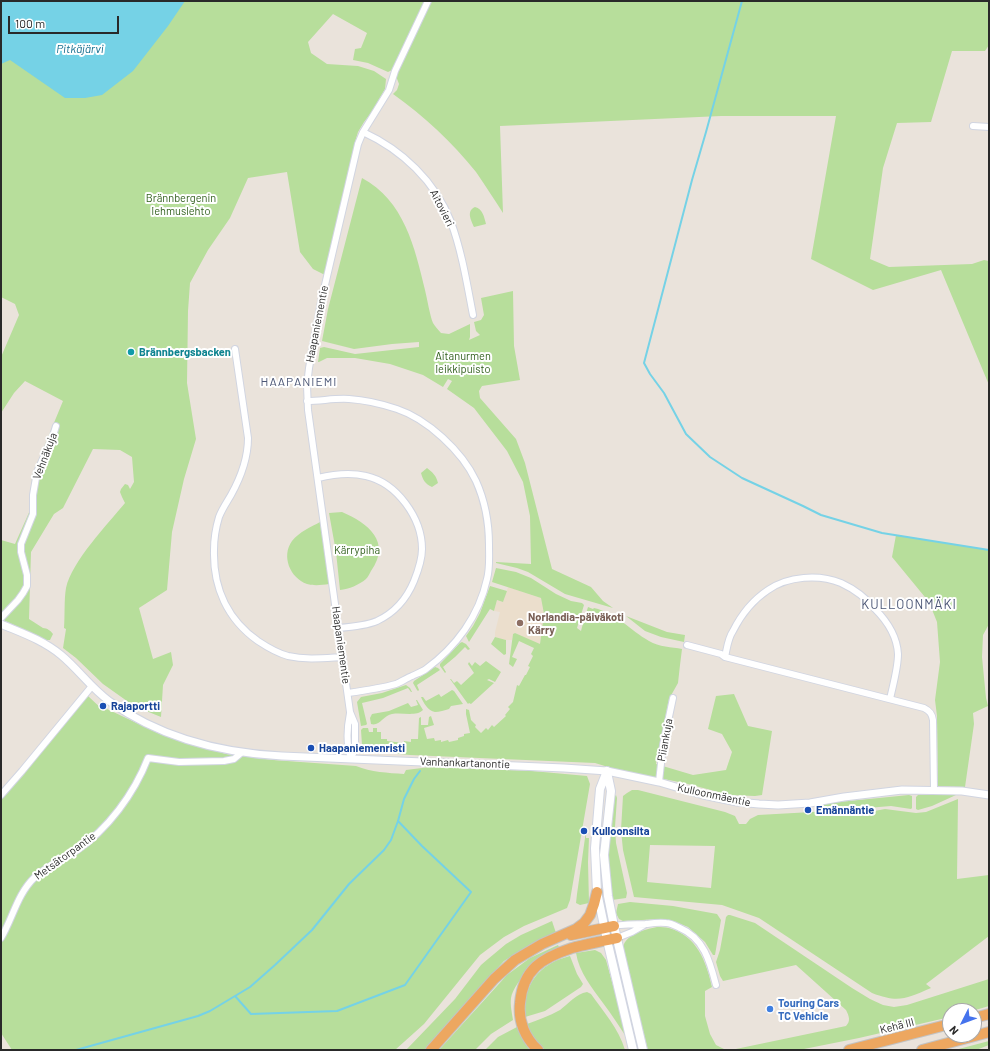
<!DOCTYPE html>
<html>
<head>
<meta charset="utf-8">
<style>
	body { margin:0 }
	#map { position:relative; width:990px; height:1051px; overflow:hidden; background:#eae3db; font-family:Barlow,sans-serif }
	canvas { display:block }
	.frame { position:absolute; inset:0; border:2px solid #292929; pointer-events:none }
	.north { position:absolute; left:942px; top:1003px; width:40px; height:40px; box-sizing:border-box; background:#fff; border:1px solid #a9a9a9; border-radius:50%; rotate:228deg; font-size:11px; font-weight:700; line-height:16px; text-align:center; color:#292929 }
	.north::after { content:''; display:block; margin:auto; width:14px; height:18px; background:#4573ed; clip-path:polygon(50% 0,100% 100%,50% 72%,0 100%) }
	.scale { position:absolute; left:8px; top:16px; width:111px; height:18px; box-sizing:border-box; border:2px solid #292929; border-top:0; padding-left:5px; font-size:12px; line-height:14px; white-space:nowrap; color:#292929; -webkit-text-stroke:3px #fff; paint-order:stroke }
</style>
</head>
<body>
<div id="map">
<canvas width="990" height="1051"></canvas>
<div class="frame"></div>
<div class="north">N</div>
<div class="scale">100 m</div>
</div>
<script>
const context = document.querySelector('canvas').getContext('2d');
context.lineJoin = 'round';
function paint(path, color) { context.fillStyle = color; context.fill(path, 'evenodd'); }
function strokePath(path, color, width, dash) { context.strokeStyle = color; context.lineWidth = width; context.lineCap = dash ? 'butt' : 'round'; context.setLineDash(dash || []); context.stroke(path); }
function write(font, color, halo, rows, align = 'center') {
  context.font = font + ' Barlow,sans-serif'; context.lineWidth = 4; context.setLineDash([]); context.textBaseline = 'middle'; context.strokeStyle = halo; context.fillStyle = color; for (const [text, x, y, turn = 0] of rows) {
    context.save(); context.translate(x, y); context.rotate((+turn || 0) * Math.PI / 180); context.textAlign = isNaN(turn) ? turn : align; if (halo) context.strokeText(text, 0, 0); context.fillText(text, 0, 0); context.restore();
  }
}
paint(new Path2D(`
	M508,587L541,598L544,614L540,645L515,633L513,634L512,640H505L495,637V632L500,612L494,611L497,600L503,602Z`), '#ebdecc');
paint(new Path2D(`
	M1,1H426L394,69L388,72L368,63L353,60L355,49L361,48L367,33L333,14L308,42L311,53L327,64L358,66L374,71L386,79L385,89L371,113L364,122L358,132L355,142L349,173L341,203L325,275L313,269L300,252L287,172L248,178L230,218L208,250L190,283L188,311L187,383L196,439L184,479L172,532L167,590L139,608L153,659L171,652L173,665L163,685L161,717L134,706L103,684L76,658L63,648L66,629L64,628C65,616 64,599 66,588C72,561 107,525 125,503L122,497L120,492L121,489L125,484L128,485L130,489L134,482L132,457L120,450L93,449L63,508L54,514L31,552L29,619L43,628C47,628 51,631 53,634L50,640H46L1,619V540L15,544L31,508L32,476L63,401L25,381L14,393L1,413V357L19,315L15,304L1,297Z
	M430,1H989V45L985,51H952L931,122L897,123L883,168L870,259L889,267L972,264L984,260L989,261V385L941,270L873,290L811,259L836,116H721L500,126L503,213C494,199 485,185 476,172C452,142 424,116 393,94L397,90L399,84L396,76Z
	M362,178C404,200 415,248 425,290C427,298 430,316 433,323C435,326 438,330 441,333L449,334L470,324V337L469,340L480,335L476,331L474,322L481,320L484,315L481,298L513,291L514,346L520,380L482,386L479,391L480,398L516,439L525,463L552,569L591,587L603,601L613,608L565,594L528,572L517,568L496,563V562L531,564L530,516L523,482L507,451L474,408L447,389L452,381L448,379L443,387L423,375L390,364L355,358H327L319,362H318L320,348L324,347L355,354L419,347V342L392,344L354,349L322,341L328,309Z
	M475,207C483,209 484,217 486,224L474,227C471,220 466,211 475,207Z
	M427,468C433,473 436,475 438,483L432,487C425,484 423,480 421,473Z
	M342,512C368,523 392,542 371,571C370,573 368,577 366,579C359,585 349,589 340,590L336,552L329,513Z
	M320,522L329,584C322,585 314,586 307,584C290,578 281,556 292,541C299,532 311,527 320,522Z
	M896,535L989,550V624L983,635L982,657L986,698L988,706L973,713L974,724L965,787L938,786L937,716L935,700L940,662L937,622L929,602L892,557Z
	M496,568L516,572L531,578L556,594L571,601L582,603L584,605L577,628L581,631L582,627L588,607L593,609L594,608C616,613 630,630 649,641C659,647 672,647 682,649L680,665L678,683L669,699L656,764L693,775L726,770L732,752L722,734L708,729L716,696L734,694L748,726L772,731L762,795L755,796L730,795L684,783L618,770L595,763L410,755L368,751L365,749L362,745L361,730L363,728H368L369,732H373V728H377V732H381V739H387V741L404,743V741L411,742V739H418L419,718L421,717V725H428L429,717L431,716L434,725L424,728L427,739L434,738L435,741L441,740V742L448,740L449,742L458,740V738L464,736V734L470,733L466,714V709L469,710L471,720L476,725L475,727L481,733L486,728L488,730L492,725L494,727L506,716L505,715L510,709L508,707L513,702L517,685L519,686L525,675H526L530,667L528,666L533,656L531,654L534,648L519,641L512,657L517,659L513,667L509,664L513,634L515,633L540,644L544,614L541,598L492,582Z
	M490,586L507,591L503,602L497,600L494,611L490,609L469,642L466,636L473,626L480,613Z
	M626,616L667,632L685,635L684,642L661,637L645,631Z
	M495,637L506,640V654L504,655L491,644Z
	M462,642L466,644L470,649L468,650L465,647L455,657L443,667L446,672L445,673L440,666V664L460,643Z
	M486,661L501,672L495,682L489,679L487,680L494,683L471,704L469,703L468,704L450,679H451L454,683L457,681L461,685L474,673L468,664L469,662L472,666L475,662L480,666Z
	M435,667L438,668L440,670L417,685L419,690L418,691L417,690L413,683L414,681Z
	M406,685L410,688L412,692H411L408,688L383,698L362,703L367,724L366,725L361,726L357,702L361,697L382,693Z
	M452,690L454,691L463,704L451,706L449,709C445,710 439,712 435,712C428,711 423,702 421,697H423L426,701L439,694L441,697Z
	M88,696L104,711L107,709L160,734L226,754L273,760L356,766C371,772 388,773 404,774L406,770L430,767L532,771L587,776L590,784L570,900L567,908L524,926L504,937L480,955L424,1024L395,1050H12L1,1033V799L17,782Z
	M416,700H417L423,710C416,717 402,712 392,714C384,715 379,727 371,724L370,718L372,714L389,711L408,703L411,707L418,705Z
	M632,790H638L725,812L735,816L739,824H746L750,819L758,815L848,810L864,813L885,809L916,813L926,812L958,799L957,879L989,875V936L926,984L931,988C906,999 898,1003 872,993L759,918L722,905L634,897L623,850L621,830L623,796L627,793ZM650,845L715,846L711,888L647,882Z
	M616,795L617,798L615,827L616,843L627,893L626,898L612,900L608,859L615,796Z
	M909,795L912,796V808L911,809L891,806L867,808L850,807L821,808L820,807L829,803Z
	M918,795H956L932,806L918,810L916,809V797Z
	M586,831V838H589L588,862L589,903L580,905L576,903L577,894Z
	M630,902L673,906L717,914L721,920L715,955H713L705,942L688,927L673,921L660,919L623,921L619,919L616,913L618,904Z
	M728,915H730L755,923L852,988L870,999L883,1005L894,1007L907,1005L989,979V1006L972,1011H950V1017L859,1038L799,1050H731L846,1026C851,1021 849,1016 846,1010L796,965L723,981L720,976L716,962L720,950L726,917Z
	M552,921L556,933L531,944L504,961L445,1026L438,1037L425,1050H406L455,999L481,965L488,959L506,944L521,935Z
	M657,927C661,927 665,927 669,928C697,936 706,961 712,987L705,991V1016L710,1034L716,1045L726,1050H648L623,954C623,951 623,949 623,947C626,934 646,929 657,927Z
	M558,945L559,947C543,954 514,981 511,998C510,1005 512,1013 513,1020L491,1034L475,1050H439L507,975L530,958Z
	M595,950L601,953L606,960L628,1040C620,1027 612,1015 603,1003C592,988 579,972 576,953Z
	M570,956L577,974L583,984L581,987L545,1011L525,1017C523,985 538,964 570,956Z
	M587,992L591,994C603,1011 619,1029 625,1050H545C536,1043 530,1034 527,1024C538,1020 549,1016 560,1010C568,1004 576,994 587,992Z
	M517,1027L526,1045L530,1050H485L498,1037Z
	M989,1041V1045L976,1050H955Z`), '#b7de9b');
paint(new Path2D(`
	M1,1H185L168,26L133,71L102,95L85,98H65L10,60L1,64Z`), '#75d2e6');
strokePath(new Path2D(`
	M742,1L706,132L692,180L644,363L650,374L664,393L686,434L710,457L742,478L803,506L821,515L882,533L989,550
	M235,996L251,1014L337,1011L405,985L471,892L422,846L398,821
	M76,1050L198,1016L210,1011L250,987L275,965L312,930L349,884L384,850L391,840L398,821L404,799L414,779L420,771`), '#75d2e6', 2);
const minor = new Path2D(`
	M973,126L989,127
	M363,132C402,150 435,181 451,222C462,252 467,284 473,315
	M235,349L248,438C248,459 241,477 231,495C227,502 222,509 219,517C216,527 214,538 214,550C213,587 227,619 258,641C267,647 277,653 288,656C306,660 324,658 343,657
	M307,401C321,401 335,398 349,399C365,400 382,404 397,409C427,419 462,451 476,481C485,501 489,524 489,545C489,557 490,568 487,579C479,616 456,647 426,669C422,672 416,674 412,676C407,678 401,682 396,684C382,688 362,691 348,693
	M318,478C334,474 350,472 366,476C397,483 422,518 422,549C422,560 418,571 414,581C407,598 394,613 377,621C365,626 351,627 338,628
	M1,618L18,600L23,593L27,586V575L21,552V544L33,514V495L37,472L53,436L56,426
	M687,645L721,654L725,657L924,708C930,711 932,714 933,720L934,790
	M725,657C727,648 728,638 733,631C741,615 753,600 768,590C788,576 819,574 841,583C854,589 866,598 875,609C887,621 897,637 898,654C898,668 893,685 890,699
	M350,713C347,728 346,744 351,758
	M351,758L355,749V724L350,712L308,410L307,386L309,368L321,302L358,144L363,132L389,90L395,71L428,1
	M659,782L663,745L673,698
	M1,795L22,771L92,686
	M614,926C625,924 636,924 647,924C653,923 660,922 666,923C671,923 676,926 680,928C704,938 710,962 716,985
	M1,938C13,918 17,894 35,877C47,866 62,860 76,851C108,829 134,794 148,758L179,762L224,761L234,759L241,753
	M617,938L632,932L646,924`);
const tertiary = new Path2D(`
	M1,624C22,633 43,640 61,655C78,669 91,688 109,701C159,737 221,753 282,756L564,768L607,771L659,782L703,795L737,802L759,804L778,805L810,803L844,797L902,790L962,791L989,795`);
const secondary = new Path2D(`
	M607,771L600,789L595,848L597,892L607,940L633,1050
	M607,772L611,791L604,855L608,896L614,926L643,1050`);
const trunk = new Path2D(`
	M571,935L614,926
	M974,1018L989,1014
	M431,1050L494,979L515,960L542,944L576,929L584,923L590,915L594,904L597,892
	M538,1050C525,1038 518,1021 520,1003C523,969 542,958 572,948C587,944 602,941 617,938
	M849,1050L950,1024
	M922,1050L989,1032`);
strokePath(minor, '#d1d5e1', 8);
strokePath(tertiary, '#d1d5e1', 9);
strokePath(secondary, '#d1d5e1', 10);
strokePath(trunk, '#c3c3c3', 12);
strokePath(minor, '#fff', 6);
strokePath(tertiary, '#fff', 7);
strokePath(secondary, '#fff', 8);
strokePath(trunk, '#eda760', 10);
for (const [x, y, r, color] of [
	[131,352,4,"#0f9aa8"],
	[520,623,4,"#8d6e63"],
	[103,706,4,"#1a4fb4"],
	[311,748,4,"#1a4fb4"],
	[808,810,4,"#1a4fb4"],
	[584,831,4,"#1a4fb4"],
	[770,1009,4,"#3f7fe0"]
]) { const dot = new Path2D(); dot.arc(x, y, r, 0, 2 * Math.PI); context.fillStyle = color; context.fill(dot); strokePath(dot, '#fff', 1.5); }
write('11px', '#32601e', '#fff', [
	["Brännbergenin",181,198],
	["lehmuslehto",181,211],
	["Aitanurmen",463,356],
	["leikkipuisto",463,369],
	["Kärrypiha",357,550]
]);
write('11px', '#292929', '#fff', [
	["Aitovieri",442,208,63],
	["Haapaniementie",317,324,-79],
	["Vehnäkuja",45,456,-69],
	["Haapaniementie",341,645,82],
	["Piiankuja",665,740,-80],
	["Vanhankartanontie",465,763,2],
	["Kulloonmäentie",714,795,12],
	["Metsätorpantie",65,856,-36],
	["Kehä III",897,1026,-14]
]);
write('bold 11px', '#0d838f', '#fff', [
	["Brännbergsbacken",139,352]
], 'left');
write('bold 11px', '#785e54', '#fff', [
	["Norlandia-päiväkoti",528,617],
	["Kärry",528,630]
], 'left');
write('bold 11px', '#164399', '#fff', [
	["Rajaportti",111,706],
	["Haapaniemenristi",319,748],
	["Emännäntie",816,810],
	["Kulloonsilta",592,831]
], 'left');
write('bold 11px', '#366cbe', '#fff', [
	["Touring Cars",778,1003],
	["TC Vehicle",778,1016]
], 'left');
write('italic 12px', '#167090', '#fff', [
	["Pitkäjärvi",80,49]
]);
context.letterSpacing = '1px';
write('12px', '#4c5776', '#fff', [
	["HAAPANIEMI",299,382]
]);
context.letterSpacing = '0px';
context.letterSpacing = '1px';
write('13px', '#4c5776', '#fff', [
	["KULLOONMÄKI",909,605]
]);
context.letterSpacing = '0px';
</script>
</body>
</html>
